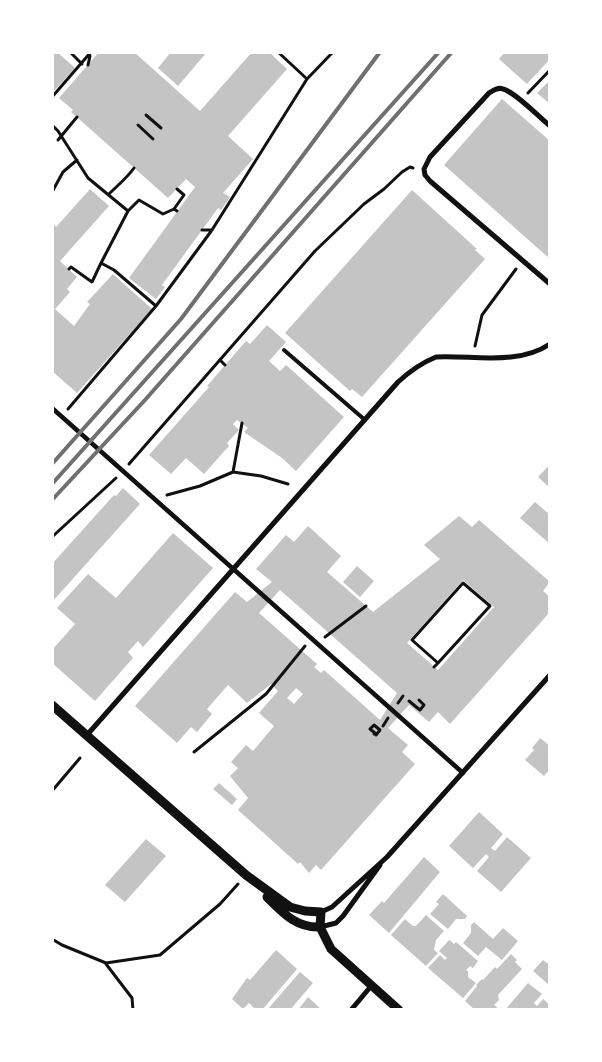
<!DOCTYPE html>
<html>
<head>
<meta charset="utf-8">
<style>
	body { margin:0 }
	#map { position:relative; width:602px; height:1062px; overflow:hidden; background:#fff; font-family:"Asap Condensed",sans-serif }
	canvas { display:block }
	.frame { position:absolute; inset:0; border:54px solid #fff; pointer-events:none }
</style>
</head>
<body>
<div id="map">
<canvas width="602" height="1062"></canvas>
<div class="frame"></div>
</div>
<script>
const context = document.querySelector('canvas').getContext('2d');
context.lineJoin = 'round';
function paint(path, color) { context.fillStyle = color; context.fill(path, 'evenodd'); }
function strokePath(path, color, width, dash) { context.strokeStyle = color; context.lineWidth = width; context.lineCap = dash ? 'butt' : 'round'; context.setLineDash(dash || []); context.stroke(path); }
paint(new Path2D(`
	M52,52H57L75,68L52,93Z
	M99,52H134L200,111L252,52H269L287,69L228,136L253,159L223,193L230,197L221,210L218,208L162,285L165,287L156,299L129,278L195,187L186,179L168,198L71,112L73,110L59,98Z
	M171,52H207L178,86L158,68Z
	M505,52H550V59L527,84L499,59Z
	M550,80V104L537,93Z
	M502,99L550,141V259L444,165Z
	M90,189L109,206L60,261L77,277L67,289L70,292L55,309L74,326L90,304L87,302L113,274L152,309L77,393L52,371V226L54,225L56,227Z
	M412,190L477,249L475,250L485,259L362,397L352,389L350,391L285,333Z
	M267,325L286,342L269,361L280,371L286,365L344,417L296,471L282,458L244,432L248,428L237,420L233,424L239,430L227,443L229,446L204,474L186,458L171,474L149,455L209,387L207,386L246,341L250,344Z
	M550,464V488L538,477Z
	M123,488L140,504L52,602V564L114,495L116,496Z
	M535,502L550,515V544L520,518Z
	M459,516L472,527L479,520L550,582L543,591L550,597V612L450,724L438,712L429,722L409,705L388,728L408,745L402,752L415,764L321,870L316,865L309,873L300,862L298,864L238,810L248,798L230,776L238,768L231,762L246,745L253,751L274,726L259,713L278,691L271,684L247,703L228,685L207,709L212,714L197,732L191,727L177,743L135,706L235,592L247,602L272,582L256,569L286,535L294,542L308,526L341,556L327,572L373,612L440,559L424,545ZM463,580L494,607L438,670L407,643ZM280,590L397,693L380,720L324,670L321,673L314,667L317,664L259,613ZM296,688L303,694L294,704L287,698Z
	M173,533L213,568L143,647L138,641L128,652L133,658L95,701L52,663V650L75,624L57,608L88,574L116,598Z
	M357,566L374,581L360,597L343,582Z
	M540,738L550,746V769L544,776L525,760L534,750L532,748Z
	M219,783L237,799L232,805L213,789Z
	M479,812L503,834L491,848L495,851L507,837L531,858L501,892L477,871L489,857L486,854L473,868L449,846Z
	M146,839L166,856L125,902L105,885Z
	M424,857L440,872L389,933L369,915L382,901L384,903Z
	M443,894L467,916L465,919H456L448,929L430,914L439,904L436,902Z
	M426,915L444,931L436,940L434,950L438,953L426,966L391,935L405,919L413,926H416Z
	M474,922L493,939L503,928L518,941L502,960L486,947L478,956L463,943L471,933V925Z
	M449,940L454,944L456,942L478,961L473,968L470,966L466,970L468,971V977L476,983L463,998L428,968L440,955L445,960L447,958L439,951Z
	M276,950L297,969L262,1010H256L249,1003L243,1009L232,999L247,978L250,980Z
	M511,954L517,960L515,962L522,969L498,995L499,1000L494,1005L497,1007L495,1010H475L465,1001L477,986L476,985L482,979L483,980L495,967L497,969Z
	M543,960L550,965V986L533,971Z
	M300,972L313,983L290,1010H267Z
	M528,983L542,994L534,1003L537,1006L543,999L550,1005V1010H505Z
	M308,997L322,1010H298Z`), '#c4c4c4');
strokePath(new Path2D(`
	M70,52L82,64
	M278,52L307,79
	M88,65L90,56
	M528,93L550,70
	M52,97L91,52
	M146,115L161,128
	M52,125L58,131L88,178L128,211L101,263L114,270L156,306
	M138,125L153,139
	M58,140L77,117
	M52,192L63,172L77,160
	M109,194C118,185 127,178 134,168
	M174,209L184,195L177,189
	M128,211L139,200L163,214L174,209L177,211
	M202,230H212
	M69,269L71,267L92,282L101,263
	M475,346L482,315L516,269
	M220,360L225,365
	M68,409L156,306L212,230L307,79L333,52
	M129,464L315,251L364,204L384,189L402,172L410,167L413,168
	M233,472L242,423
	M167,495L200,486L233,472L261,476L288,484
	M52,537L116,478
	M325,637L366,606
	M434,667L438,663L490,606L463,583L412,640L438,663
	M409,701L420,710L424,705L419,700
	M398,703L403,696
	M383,726L388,718
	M374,734L375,733L370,729L374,725L380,730L376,735
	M194,752L266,694L305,646
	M52,791L80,758
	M52,939L62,945L106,963L160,955L220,904L238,884
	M106,964L132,998L133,1010`), '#111', 3);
strokePath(new Path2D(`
	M284,350L365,420`), '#111', 4);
strokePath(new Path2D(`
	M52,408L463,773`), '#111', 4.5);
strokePath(new Path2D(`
	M550,126C539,117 515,92 503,89C498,87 494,90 489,93L430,157L424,169L425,175L430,181L550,284
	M87,735L398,382C410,371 421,363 436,357C473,355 517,366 550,344
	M321,912L332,907L387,857L550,675
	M320,927L336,923L343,916L380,865
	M351,1010L372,985`), '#111', 5);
strokePath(new Path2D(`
	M52,705L246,875L290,907L305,911L321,912L320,927L331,949L399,1010
	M267,897C283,913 296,928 320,927`), '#111', 9);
strokePath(new Path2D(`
	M52,464L181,319L380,52
	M52,484L439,52
	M52,500L145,400L452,52`), '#707070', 4);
</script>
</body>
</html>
